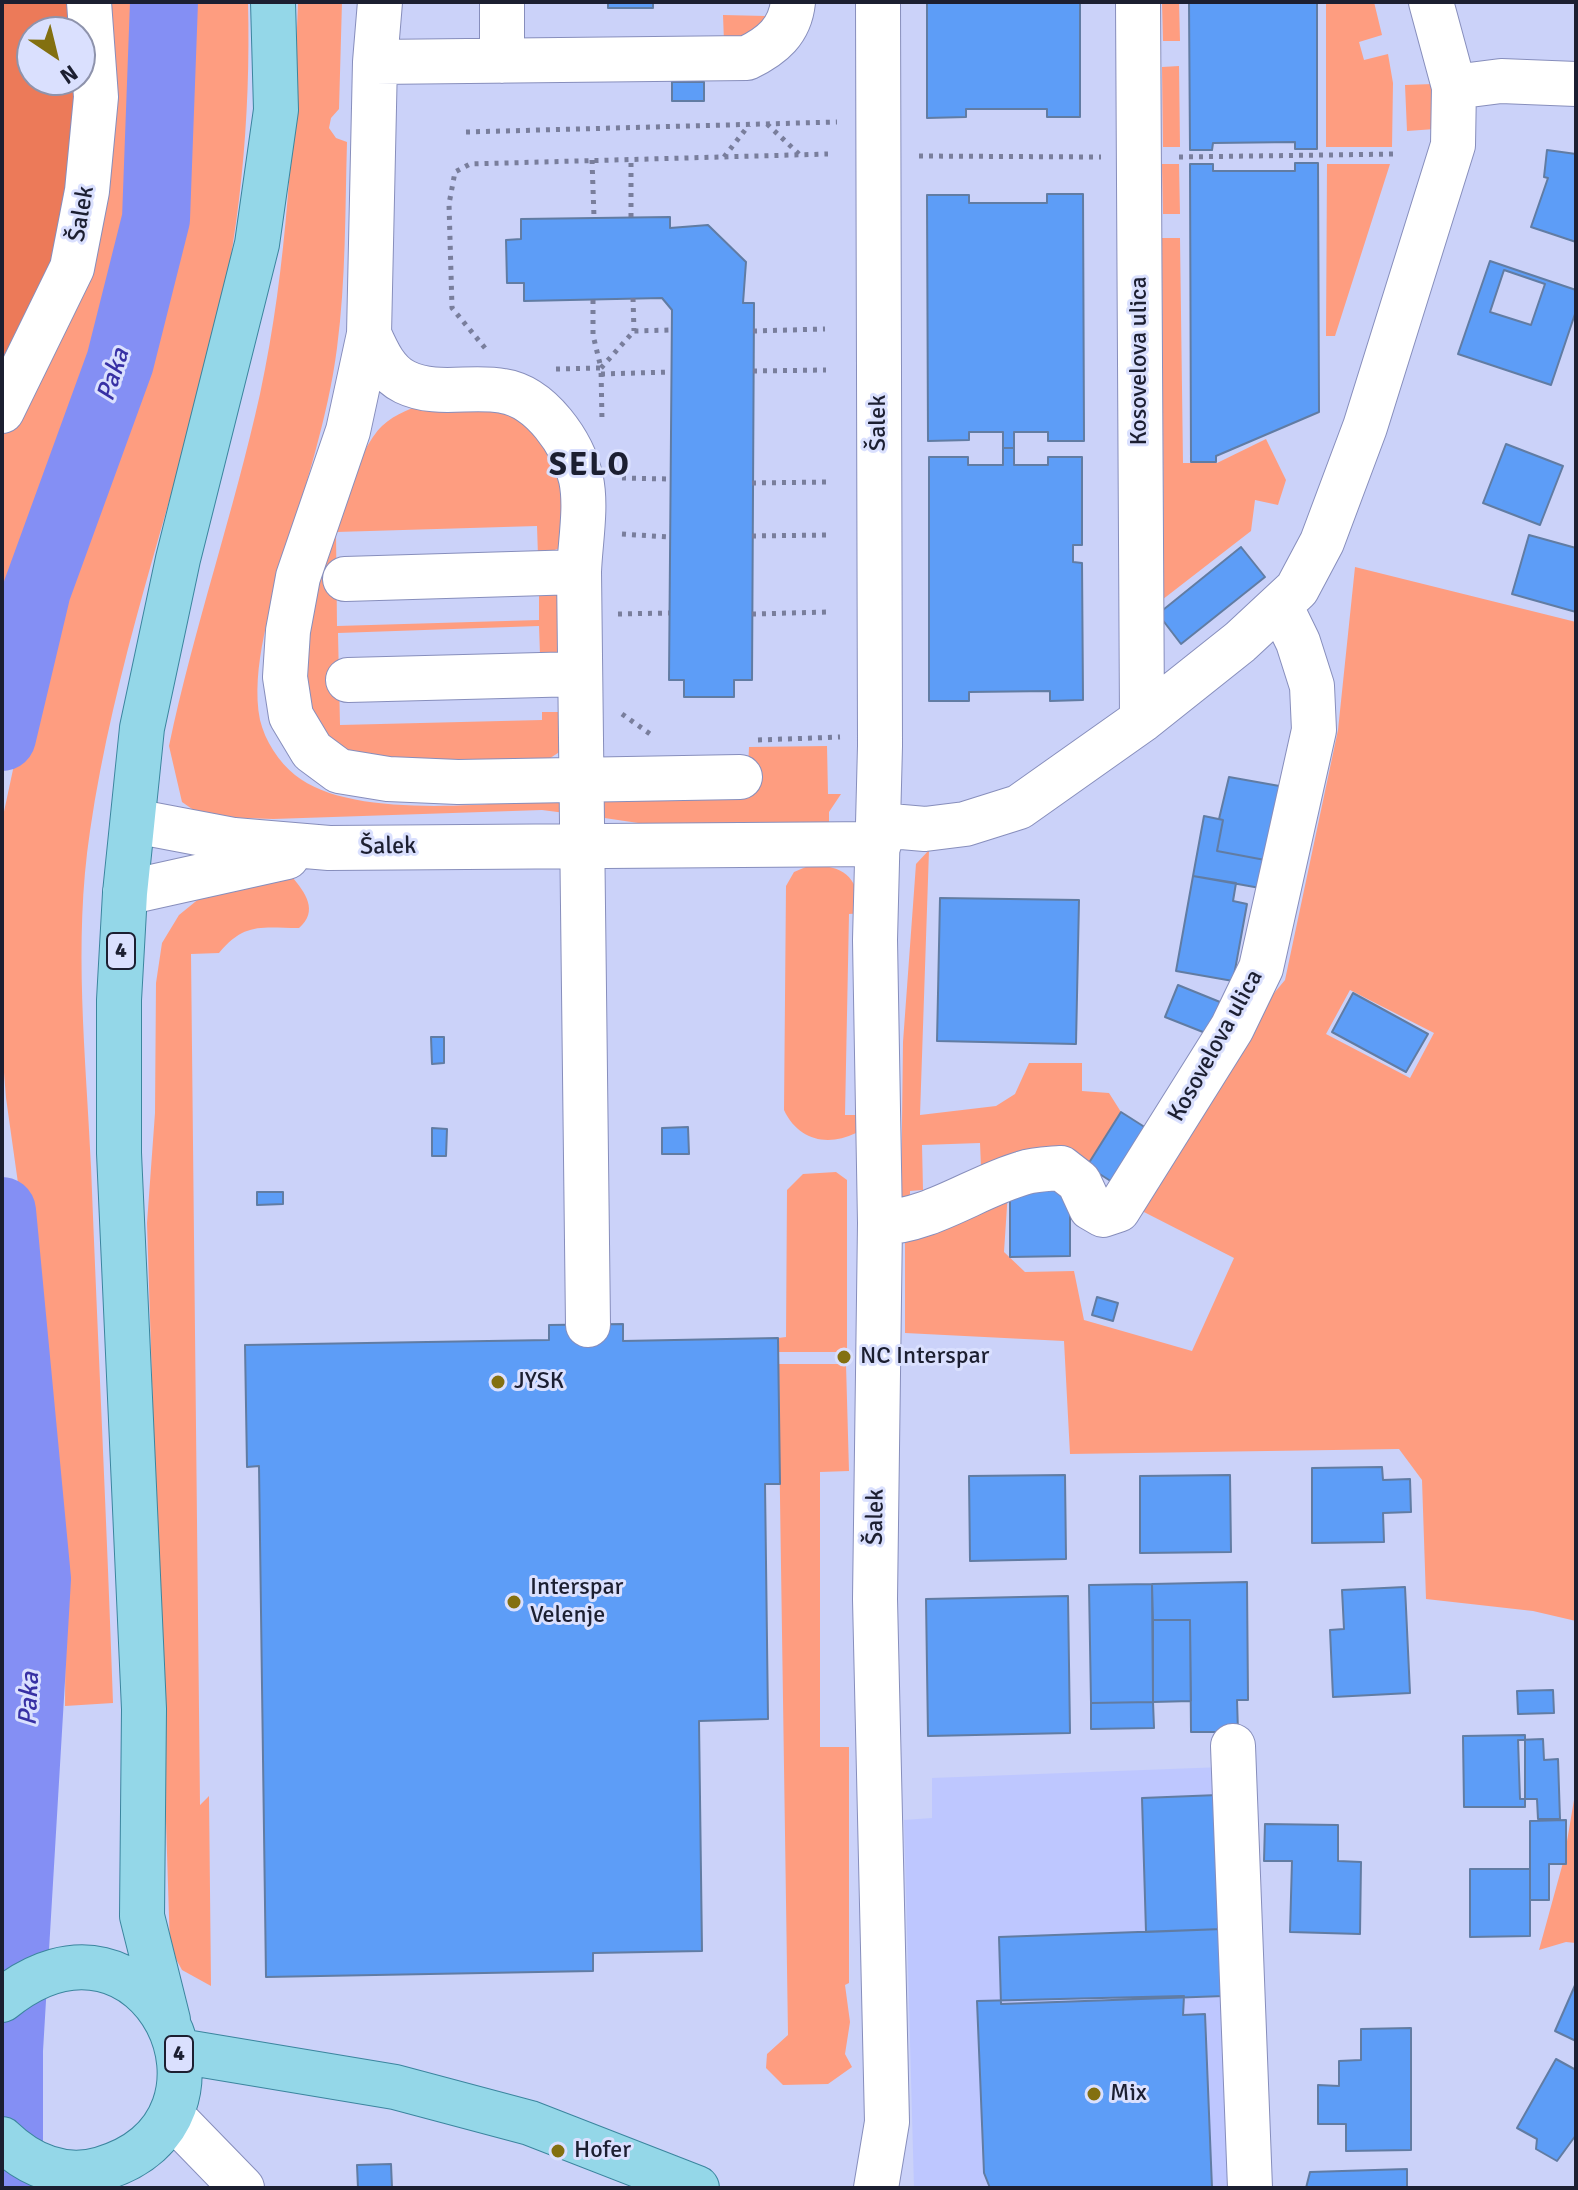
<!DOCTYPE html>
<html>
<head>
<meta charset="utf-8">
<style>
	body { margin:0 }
	#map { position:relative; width:1578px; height:2190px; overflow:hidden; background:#cbd2f9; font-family:Signika,sans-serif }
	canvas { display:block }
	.frame { position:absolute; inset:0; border:4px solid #1c1f31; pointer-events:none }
	.north { position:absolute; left:16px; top:16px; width:80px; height:80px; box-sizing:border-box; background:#dae0fe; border:2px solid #8e93ac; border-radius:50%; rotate:145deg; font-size:22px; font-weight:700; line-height:32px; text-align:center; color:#1c1f31 }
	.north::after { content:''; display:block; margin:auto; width:28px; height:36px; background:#837010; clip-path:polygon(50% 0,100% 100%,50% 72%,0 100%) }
</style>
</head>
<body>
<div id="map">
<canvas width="1578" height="2190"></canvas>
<div class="frame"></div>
<div class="north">N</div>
</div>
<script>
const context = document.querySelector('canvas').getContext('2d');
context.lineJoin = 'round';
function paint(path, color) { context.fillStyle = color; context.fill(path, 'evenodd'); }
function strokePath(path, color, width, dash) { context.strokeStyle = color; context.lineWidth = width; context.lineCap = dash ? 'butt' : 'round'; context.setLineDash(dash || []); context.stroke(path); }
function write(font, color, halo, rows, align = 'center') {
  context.font = font + ' Signika,sans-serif'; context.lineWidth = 6; context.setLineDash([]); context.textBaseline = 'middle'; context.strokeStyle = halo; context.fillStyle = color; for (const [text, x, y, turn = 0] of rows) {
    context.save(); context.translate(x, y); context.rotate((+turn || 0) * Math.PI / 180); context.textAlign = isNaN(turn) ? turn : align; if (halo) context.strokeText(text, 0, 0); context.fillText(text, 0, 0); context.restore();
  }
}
paint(new Path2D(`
	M1223,1767L1240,2188H914L904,1820L932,1818V1778Z`), '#bec7ff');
paint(new Path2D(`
	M103,2H149L144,210L112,344H93L49,488L24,588L5,600L2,626V432Z
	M175,2H248C251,117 240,241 210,354C169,513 114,668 90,831C73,944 86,1055 91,1167C98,1346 107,1525 113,1703L65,1706L66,1577L48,1396L6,1098L2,1047V821L39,648L142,329L170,205L177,64Z
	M298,2H342L339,109L331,118L329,128L336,138L347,142C345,211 346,280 337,348C328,418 305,486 286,553C272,602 250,669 260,720C265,741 279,762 295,775C353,822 503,803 574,797L573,814L542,810L273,819L214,817L195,811L182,802L169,746C194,627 234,512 260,394C288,264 293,134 298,2Z
	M1162,2H1179L1180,41H1163Z
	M1326,2H1374L1382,35L1359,42L1364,60L1388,54L1393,83L1392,147H1326Z
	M723,15L766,16V22L746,40L724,42Z
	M1179,66L1180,147H1163L1162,67Z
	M1433,84L1435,129L1407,131L1405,85Z
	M1162,164H1179L1180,214H1163Z
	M1327,164H1390L1335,336H1326Z
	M1162,238H1180L1183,463H1217L1266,439L1286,480L1278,505L1255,500L1251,531L1149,610L1150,577H1164Z
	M431,401L503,403L564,466L560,548L538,556L537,526L336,532L337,626L539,620V591L554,592L565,601L567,644L555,654L540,655L539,626L338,633L340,725L542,720V712H573L561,751L541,764L346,758C324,736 309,710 303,679C300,660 305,600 311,581C321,548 359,447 382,426C396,413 413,408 431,401Z
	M1355,567L1576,622V1621L1533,1611L1426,1599L1422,1480L1399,1449L1070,1454L1064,1341L905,1333V1231L1008,1191L1004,1252L1025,1272L1074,1271L1084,1320L1192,1351L1234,1258L1142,1211L1239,1035L1285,980L1338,730ZM1350,990L1434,1033L1410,1078L1326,1034Z
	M827,746L828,794H841L829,812V823L672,828L591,816L590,797L747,791L749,747Z
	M929,850L920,1115L996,1106L1015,1094L1029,1063H1082V1091L1109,1093L1121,1112L1087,1166L981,1167L980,1143L922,1145L923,1190L910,1191V1207L901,1204L903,1042L916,864Z
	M813,864C852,869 853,878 865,913L849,914L845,1115H859L856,1133C827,1147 798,1140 784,1110L786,886L794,872Z
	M292,877C305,892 319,911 299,928C261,928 245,922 219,953L191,954L200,1805L209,1796L211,1986L182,1970L170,1948L147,1223L155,1113L156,983L162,943L179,915L206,893Z
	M836,1172L847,1180V1352H778V1338L786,1337L787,1190L803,1174Z
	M778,1364H846L849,1471L820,1472V1747H849V1983L845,1985L850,2022L845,2054L852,2067L828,2084L783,2085L766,2068L767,2054L788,2035Z
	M1576,1788V1943L1566,1942L1539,1950L1564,1859Z`), '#fe9d80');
paint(new Path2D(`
	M2,2H75L77,32H32V80H80L58,278L2,388Z`), '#ec7a59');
strokePath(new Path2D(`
	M2,737L37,590L120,362L156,219L164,2
	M2,1211L37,1579L9,2050V2188`), '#848ff4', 68);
const building = new Path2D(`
	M608,2H653V8H608Z
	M927,2H1080V117H1047V109H966V117L927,118Z
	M1189,2H1317V149H1295V142L1213,143L1212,150H1190Z
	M672,82H704V101H672Z
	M1547,150L1576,154V242L1531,227L1548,178L1544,177Z
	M1295,163H1318L1319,412L1216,456V462H1191L1190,164H1213V171H1295Z
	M1047,194H1083L1084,441H1048V432H1014V448H1003V432H969V440L928,441L927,195H969V203H1047Z
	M670,217V228L708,225L746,262L743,303H754L752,680H734V697H684V680H669L672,310L662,298L524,301V283H507L506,240L521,239V219Z
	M1490,261L1576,290V311L1551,385L1458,354ZM1504,270L1545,284L1531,325L1490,312Z
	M1506,444L1563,466L1540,525L1483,503Z
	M1003,448H1014V465H1048V457H1082V545H1073V562L1082,563L1083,700L1050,701V691L969,692V701H929V457H968V465H1003Z
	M1529,535L1576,548V612L1512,594Z
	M1241,547L1265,577L1181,644L1158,614Z
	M1229,777L1285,787L1265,860L1217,851L1223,820L1219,819Z
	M1204,816L1223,820L1217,851L1265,860L1260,888L1193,876Z
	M1193,876L1236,883L1233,901L1247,904L1233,981L1176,971Z
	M940,898L1079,900L1076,1044L937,1041Z
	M1178,985L1220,1002L1208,1034L1165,1017Z
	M1353,993L1428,1034L1406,1072L1332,1032Z
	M431,1037H444V1063L432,1064Z
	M1121,1112L1154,1133L1120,1187L1087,1166Z
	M688,1127L689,1154H662V1128Z
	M432,1128L447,1129L446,1156H432Z
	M1070,1188V1256L1010,1257V1189Z
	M257,1192H283V1204L257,1205Z
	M1097,1297L1118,1303L1113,1321L1092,1315Z
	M623,1324V1341L778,1338L780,1484H765L768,1719L699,1721L702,1951L593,1953V1971L266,1977L259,1466L247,1467L245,1345L549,1340V1325Z
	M1382,1467L1383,1480L1410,1479L1411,1512L1383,1513L1384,1542L1312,1543V1468Z
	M1065,1475L1066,1559L970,1561L969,1476Z
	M1230,1475L1231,1552L1140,1553V1476Z
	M1247,1582L1248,1700H1237L1238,1732H1191L1190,1620H1153L1152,1584Z
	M1152,1584L1153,1702L1091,1703L1089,1585Z
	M1405,1587L1410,1693L1333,1697L1330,1630L1344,1629L1342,1590Z
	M1068,1596L1070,1733L928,1736L926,1599Z
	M1153,1620H1190L1191,1701L1153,1702Z
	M1553,1690L1554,1713L1518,1714L1517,1691Z
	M1153,1702L1154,1728L1091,1729V1703Z
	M1525,1735V1807H1464L1463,1736Z
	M1543,1739L1544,1760L1558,1759L1560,1819H1538L1537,1799H1520L1518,1740Z
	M1218,1795L1222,1929L1146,1932L1142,1798Z
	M1566,1820V1864H1549V1900H1530V1821Z
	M1265,1824L1338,1825V1861L1361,1862L1360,1934L1290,1932L1292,1861H1264Z
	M1470,1869H1530V1936L1470,1937Z
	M1222,1929L1224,1996L1001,2004L999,1937Z
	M1576,1983V2041L1555,2031Z
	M1184,1996L1183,2015L1205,2014L1212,2188H990L984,2173L977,2001Z
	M1411,2028V2150L1346,2151V2124H1318V2085L1339,2086V2061L1361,2060V2029Z
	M1556,2059L1576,2070V2135L1557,2161L1536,2149L1537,2139L1517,2128Z
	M391,2164L392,2188H358L357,2165Z
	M1407,2169V2188H1306L1310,2172Z`);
paint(building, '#5d9df7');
strokePath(building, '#617ca3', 2);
const minor = new Path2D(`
	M380,2L375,62L369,334L348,431L298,577L288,631L285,677L291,716L312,751L339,771L388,779L458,782L740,777
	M502,2V61
	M1138,2L1142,720
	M375,62L747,58C772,46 790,31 793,2
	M1454,87L1501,81L1576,84
	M369,334C377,352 386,373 405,382C436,397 471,385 503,391C541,397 573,443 581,479C587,507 580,543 579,572L588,1325
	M2,411L72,268L87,191L96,97L89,2
	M345,579L579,572
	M348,680L580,674
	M134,821L234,840L329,848L879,844
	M879,825L925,829L965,824L1019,807L1142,720L1240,642L1297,589L1322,542L1365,427L1453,145L1454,87L1431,2
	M125,893L287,857
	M880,1223C931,1221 975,1187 1023,1173C1035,1169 1049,1169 1061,1168L1079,1182L1091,1208L1103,1215L1118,1210L1232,1028L1261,968L1314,730L1312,686L1298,642L1281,607
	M1233,1746L1250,2188
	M171,2115L242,2188
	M876,2188L887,2122L875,1599L880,1223L875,940L880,746L878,2`);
const major = new Path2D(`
	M2,2000C149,1881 262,2122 101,2169C64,2180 29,2165 2,2139
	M168,2020L142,1916L144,1709L119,1153V1000L125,893L142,728L178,559L257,244L276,110L273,2
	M179,2051L395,2087L530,2123L697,2188`);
strokePath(minor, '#878ebc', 46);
strokePath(major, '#3b859e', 46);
strokePath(new Path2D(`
	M767,124L799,154
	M466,132L837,122
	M919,156L1101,157
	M724,157L749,125
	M1179,157L1398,154
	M592,160L594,217
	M631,217V159
	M633,298L634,331
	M593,300V335L601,368
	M753,331L825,329
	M485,348L452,308L449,204L455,172L470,164L828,154
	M601,368L634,331L672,330
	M556,369L601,368L602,421
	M753,371L826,370
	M601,374L671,372
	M622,478L669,479
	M752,483L827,482
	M622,534L669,537
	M752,536L828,535
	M618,614L669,613
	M752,614L829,612
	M622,714L653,736
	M758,740L840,737`), '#797e9c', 5, [4, 6]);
strokePath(minor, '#fff', 44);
strokePath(major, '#94d7e8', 44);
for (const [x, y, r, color] of [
	[844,1357,8,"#837010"],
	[498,1382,8,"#837010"],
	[514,1602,8,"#837010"],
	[1094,2094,8,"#837010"],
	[558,2151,8,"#837010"]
]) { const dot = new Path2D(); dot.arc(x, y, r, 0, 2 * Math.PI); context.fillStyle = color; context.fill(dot); strokePath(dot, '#dae0fe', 3); }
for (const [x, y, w] of [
	[121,951,28],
	[179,2054,28]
]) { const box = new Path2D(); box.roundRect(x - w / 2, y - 18, w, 36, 6); context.fillStyle = '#dae0fe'; context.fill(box); strokePath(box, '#1c1f31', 2); }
write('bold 22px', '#1c1f31', null, [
	["4",121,951],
	["4",179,2054]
]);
write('24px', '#1c1f31', '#dae0fe', [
	["Šalek",82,214,-80],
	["Kosovelova ulica",1140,361,-90],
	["Šalek",879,423,-90],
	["Šalek",388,847,-1],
	["Kosovelova ulica",1216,1046,-61],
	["Šalek",876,1517,-89]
]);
write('24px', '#1c1f31', '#dae0fe', [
	["NC Interspar",860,1357],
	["JYSK",514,1382],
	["Interspar",530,1588],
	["Velenje",530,1616],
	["Mix",1110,2094],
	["Hofer",574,2151]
], 'left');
write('italic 26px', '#3730a4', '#dae0fe', [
	["Paka",114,375,-72],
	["Paka",30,1699,-87]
]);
context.letterSpacing = '2px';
write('bold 32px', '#1c1f31', '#dae0fe', [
	["SELO",590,467]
]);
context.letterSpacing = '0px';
</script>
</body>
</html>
